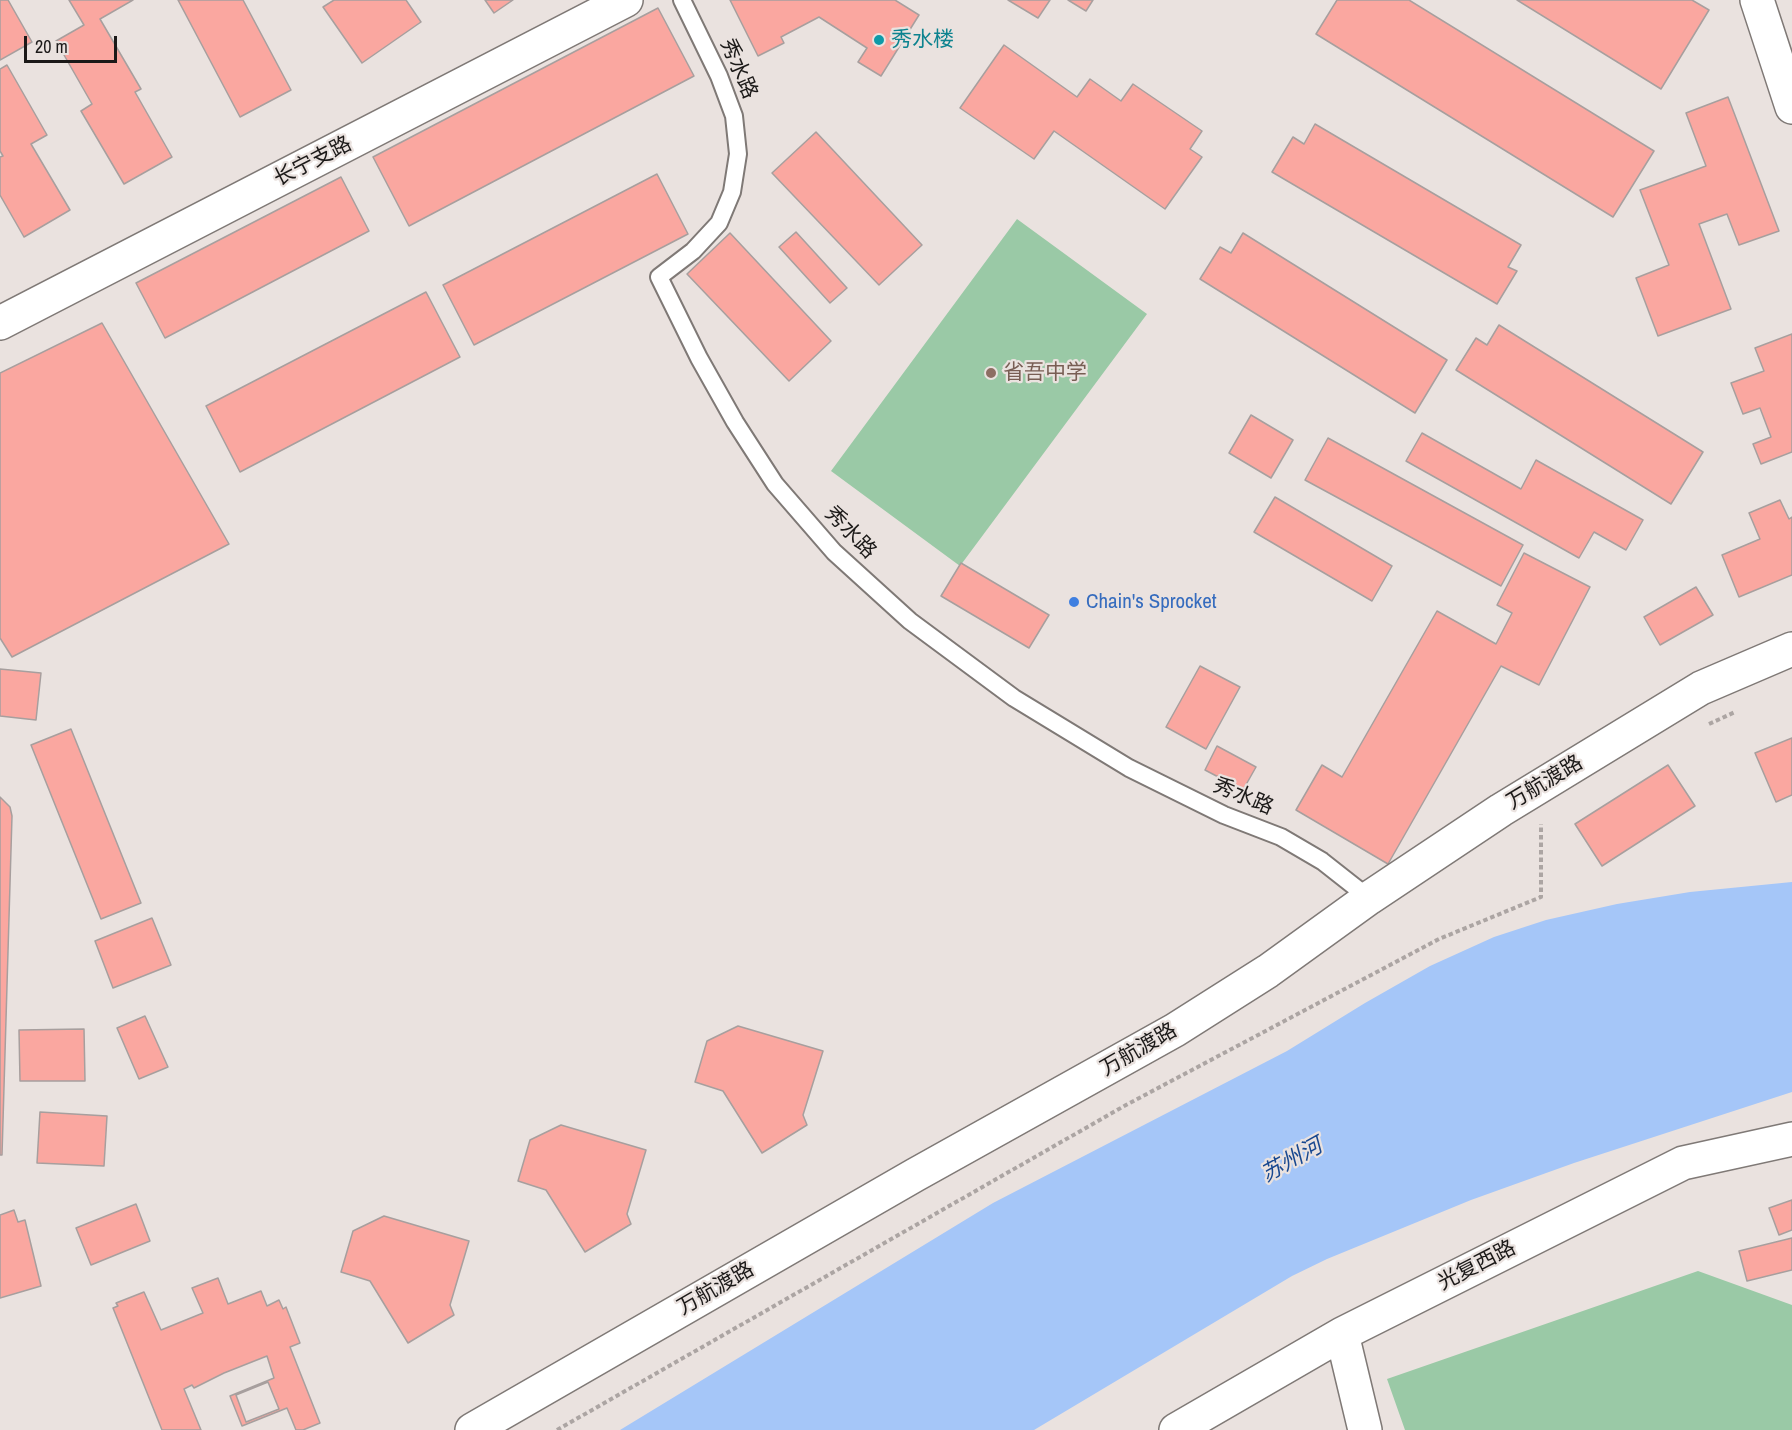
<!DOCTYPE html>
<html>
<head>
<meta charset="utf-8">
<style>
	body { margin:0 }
	#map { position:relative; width:1792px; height:1430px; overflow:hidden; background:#eae2df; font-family:"Archivo Narrow",sans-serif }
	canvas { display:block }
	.scale { position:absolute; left:24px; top:36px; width:93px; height:27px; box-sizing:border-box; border:3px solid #1b1918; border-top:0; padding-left:8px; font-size:18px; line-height:21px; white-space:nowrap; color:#1b1918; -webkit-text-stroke:4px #eae2df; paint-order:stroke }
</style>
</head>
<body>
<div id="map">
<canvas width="1792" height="1430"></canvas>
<div class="scale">20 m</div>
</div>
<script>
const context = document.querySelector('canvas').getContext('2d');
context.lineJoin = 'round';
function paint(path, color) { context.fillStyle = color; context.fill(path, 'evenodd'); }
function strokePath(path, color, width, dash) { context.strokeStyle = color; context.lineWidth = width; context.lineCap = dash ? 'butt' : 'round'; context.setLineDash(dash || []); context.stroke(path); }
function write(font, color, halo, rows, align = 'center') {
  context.font = font + ' "Archivo Narrow","Noto Sans SC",sans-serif'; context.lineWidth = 4.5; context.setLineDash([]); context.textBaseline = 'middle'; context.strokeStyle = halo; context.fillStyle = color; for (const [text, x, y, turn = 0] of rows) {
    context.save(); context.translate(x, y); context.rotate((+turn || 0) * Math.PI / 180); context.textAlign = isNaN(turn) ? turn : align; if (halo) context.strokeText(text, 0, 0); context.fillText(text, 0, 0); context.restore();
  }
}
paint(new Path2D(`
	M1017,219L1147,314L960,566L831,471Z
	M1698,1271L1792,1305V1430H1405L1387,1379Z`), '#9ac9a6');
paint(new Path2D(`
	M1792,882V1092L1574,1163L1471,1200L1327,1259L1292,1276L1034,1430H620L993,1203L1287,1051L1365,1003L1430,966L1494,937L1546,920L1617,904L1690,892Z`), '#a5c6f8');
const building = new Path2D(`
	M0,0H8L32,42L0,60Z
	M69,0H133L100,19L141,89L135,92L172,157L124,184L81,111L92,104L56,41L84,25Z
	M178,0H243L291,90L240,117Z
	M334,0H406L421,22L362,63L323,7Z
	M485,0H513L494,13Z
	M730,0H895L919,15L881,76L858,62L867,48L819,17L781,37L784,43L758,56Z
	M1008,0H1050L1038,18Z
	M1068,0H1093L1086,11Z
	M1337,0H1409L1654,151L1613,217L1316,34Z
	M1517,0H1692L1709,10L1661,89Z
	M658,8L694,76L409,226L373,157Z
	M1004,45L1077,97L1090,79L1121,101L1133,84L1202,131L1190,149L1202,157L1165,209L1054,131L1034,159L960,108Z
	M7,65L47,135L31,144L70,210L24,237L0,195V157L3,156L0,151V69Z
	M1728,97L1779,231L1739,245L1727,214L1699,224L1731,309L1658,336L1636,278L1669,265L1640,190L1706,166L1686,113Z
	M1315,124L1521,245L1508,267L1517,271L1497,304L1272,172L1293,137L1304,144Z
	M816,132L922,245L879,285L772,173Z
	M657,174L688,234L474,345L443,285Z
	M341,177L369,231L165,338L136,283Z
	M796,232L847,288L830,303L779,247Z
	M730,233L831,341L789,381L687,274Z
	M1243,233L1447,360L1415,413L1200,279L1220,247L1231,253Z
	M426,292L460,357L240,472L206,406Z
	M102,323L229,544L12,657L0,638V373Z
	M1499,325L1703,452L1671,504L1456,370L1476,338L1487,345Z
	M1792,334V452L1761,464L1753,444L1771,437L1760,408L1743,414L1731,383L1764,371L1755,348Z
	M1251,415L1293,440L1271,478L1229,453Z
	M1422,433L1521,489L1536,460L1643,520L1626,550L1594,532L1579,558L1406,461Z
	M1328,438L1523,545L1501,586L1305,480Z
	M1275,497L1392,566L1372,601L1254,532Z
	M1780,500L1789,519L1792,517V575L1739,597L1722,555L1760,539L1749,513Z
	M1524,553L1590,587L1539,685L1501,666L1388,864L1296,810L1322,765L1342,777L1437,611L1496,644L1512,613L1497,605Z
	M961,563L1049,615L1029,648L941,596Z
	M1696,587L1713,615L1660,645L1644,617Z
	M1200,666L1240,687L1206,749L1166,727Z
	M0,669L41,673L36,720L0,716Z
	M71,729L141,903L101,919L31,745Z
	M1792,738V795L1776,802L1755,753Z
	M1217,746L1256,767L1243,790L1205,770Z
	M1668,765L1695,806L1602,866L1575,824Z
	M0,797L10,807L12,816L2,1155H0Z
	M152,918L171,965L113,988L95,941Z
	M145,1016L168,1067L139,1079L117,1028Z
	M738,1026L823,1051L803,1115L807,1125L762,1153L723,1091L695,1082L707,1041Z
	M84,1029L85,1081H20L19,1030Z
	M40,1112L107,1116L104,1166L37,1163Z
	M561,1125L646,1150L627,1214L631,1224L585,1252L546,1190L518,1181L530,1140Z
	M1792,1200V1230L1779,1235L1769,1208Z
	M136,1204L150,1241L91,1265L76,1228Z
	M14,1210L18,1222L25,1220L41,1286L0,1298V1215Z
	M384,1216L469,1241L450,1305L454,1315L408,1343L370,1281L341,1272L353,1231Z
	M1792,1238V1270L1747,1281L1739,1251Z
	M218,1278L228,1304L261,1291L267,1306L279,1300L283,1309L286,1307L300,1343L290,1347L320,1423L303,1430H296L287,1408L242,1426L230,1396L274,1378L267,1356L224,1373L194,1388L192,1385L184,1389L201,1430H162L113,1308L118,1306L116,1303L144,1292L161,1330L203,1313L192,1288ZM268,1382L279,1409L246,1422L236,1395Z`);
paint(building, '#faa7a0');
strokePath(building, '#a79f9e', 1.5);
const service = new Path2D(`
	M682,0L719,76L734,116L738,154L732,192L719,223L693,251L659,277L699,358L735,422L775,484L834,552L910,621L1014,698L1129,768L1224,815L1281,837L1322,861L1369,898`);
const minor = new Path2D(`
	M0,323L626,0
	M1342,1334L1365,1430
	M1176,1430L1342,1334L1683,1163L1792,1139`);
const tertiary = new Path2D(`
	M1757,0L1792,107
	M472,1430L915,1175L1175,1030L1268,971L1369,898L1501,810L1701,688L1792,649`);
strokePath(service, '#7f7976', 20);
strokePath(minor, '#7f7976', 36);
strokePath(tertiary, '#7f7976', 36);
strokePath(new Path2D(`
	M1709,724L1735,712
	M557,1430L1126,1105L1439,939L1541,897V824`), '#aca5a3', 4, [4.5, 3]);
strokePath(service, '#fff', 16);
strokePath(minor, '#fff', 33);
strokePath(tertiary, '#fff', 33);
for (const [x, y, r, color] of [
	[879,40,6,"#0f9aa8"],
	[991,373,6,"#8d6e63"],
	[1074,602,6,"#3f7fe0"]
]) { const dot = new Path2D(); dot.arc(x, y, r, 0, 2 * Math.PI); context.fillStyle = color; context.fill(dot); strokePath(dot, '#eae2df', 2); }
write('21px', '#0d838f', '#eae2df', [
	["秀水楼",891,40]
], 'left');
write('21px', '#1b1918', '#eae2df', [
	["秀水路",738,69,67],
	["长宁支路",313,162,-27],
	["秀水路",850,533,46],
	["万航渡路",1545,783,-31],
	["秀水路",1243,797,23],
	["万航渡路",1139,1050,-30],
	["光复西路",1477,1266,-27],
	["万航渡路",716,1289,-30]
]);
write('21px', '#785e54', '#eae2df', [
	["省吾中学",1003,373]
], 'left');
write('21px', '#366cbe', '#eae2df', [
	["Chain's Sprocket",1086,602]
], 'left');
write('italic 22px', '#184890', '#eae2df', [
	["苏州河",1292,1161,-29]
]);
</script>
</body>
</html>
